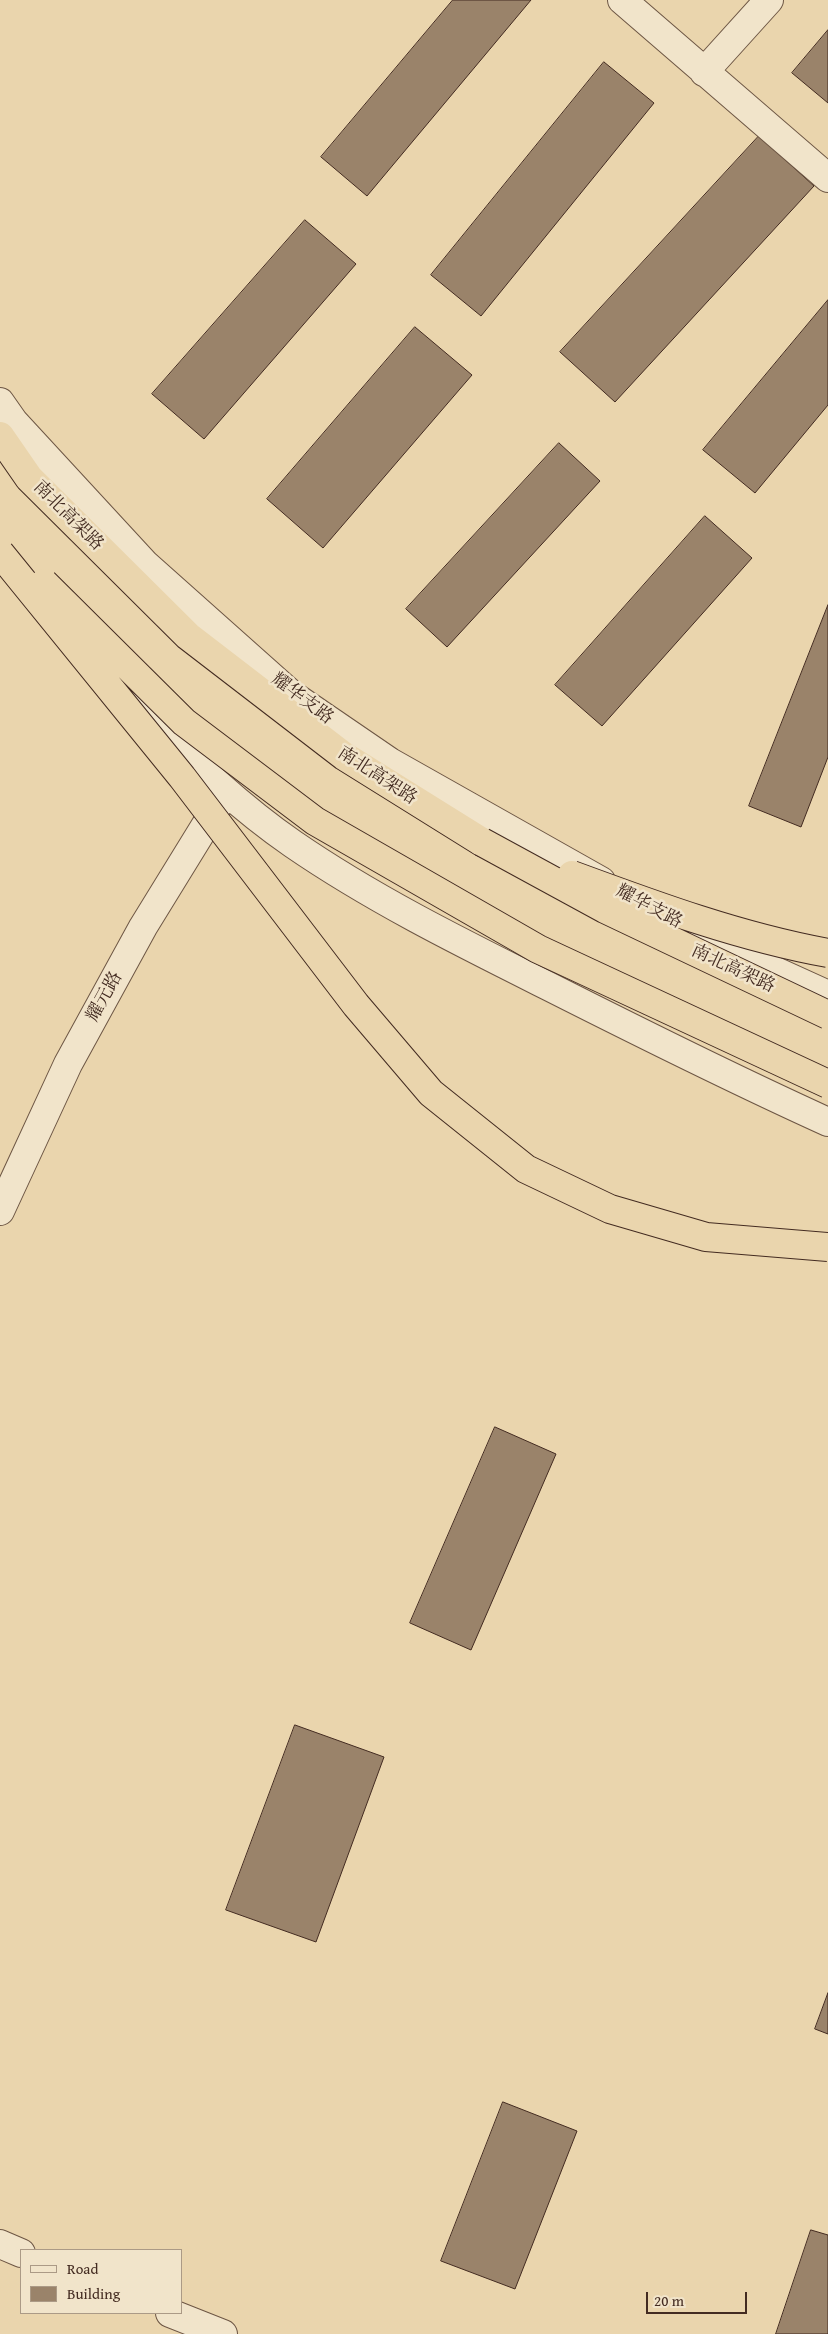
<!DOCTYPE html>
<html>
<head>
<meta charset="utf-8">
<style>
	body { margin:0 }
	#map { position:relative; width:828px; height:2334px; overflow:hidden; background:#ead5ad; font-family:"Gentium Book Plus",serif }
	canvas { display:block }
	.legend { position:absolute; left:20px; top:2249px; width:162px; height:65px; box-sizing:border-box; background:#f1e4ca; border:1px solid #ab9a86; margin:0; padding:6px 9px; list-style:none; font-size:15px; color:#432b21 }
	.legend li { display:flex; align-items:center; gap:10px; height:25px }
	.legend b { width:25px; border:1px solid #ab9a86 }
	.scale { position:absolute; left:646px; top:2292px; width:101px; height:22px; box-sizing:border-box; border:2px solid #432b21; border-top:0; padding-left:6px; font-size:15px; line-height:18px; white-space:nowrap; color:#432b21; -webkit-text-stroke:4px #f1e4ca; paint-order:stroke }
</style>
</head>
<body>
<div id="map">
<canvas width="828" height="2334"></canvas>
<ul class="legend">
<li><b style="height:6px;background:#f1e4ca"></b>Road</li>
<li><b style="height:14px;background:#9a836a"></b>Building</li>
</ul>
<div class="scale">20 m</div>
</div>
<script>
const context = document.querySelector('canvas').getContext('2d');
context.lineJoin = 'round';
function paint(path, color) { context.fillStyle = color; context.fill(path, 'evenodd'); }
function strokePath(path, color, width, dash) { context.strokeStyle = color; context.lineWidth = width; context.lineCap = dash ? 'butt' : 'round'; context.setLineDash(dash || []); context.stroke(path); }
function write(font, color, halo, rows, align = 'center') {
  context.font = font + ' "Gentium Book Plus","Noto Serif SC",serif'; context.lineWidth = 5; context.setLineDash([]); context.textBaseline = 'middle'; context.strokeStyle = halo; context.fillStyle = color; for (const [text, x, y, turn = 0] of rows) {
    context.save(); context.translate(x, y); context.rotate((+turn || 0) * Math.PI / 180); context.textAlign = isNaN(turn) ? turn : align; if (halo) context.strokeText(text, 0, 0); context.fillText(text, 0, 0); context.restore();
  }
}
const building = new Path2D(`
	M453,0H531L367,196L321,157Z
	M828,30V103L792,73Z
	M604,62L654,103L481,316L431,275Z
	M759,136L814,186L615,402L560,352Z
	M305,220L356,264L204,439L152,394Z
	M828,300V405L755,493L703,450Z
	M415,327L472,375L323,548L267,499Z
	M559,443L600,481L447,647L406,609Z
	M705,516L752,558L602,726L555,685Z
	M828,605V757L801,827L749,806Z
	M495,1427L556,1454L471,1650L410,1623Z
	M295,1725L384,1757L316,1942L226,1910Z
	M828,1993V2034L815,2029Z
	M503,2102L577,2131L515,2289L441,2261Z
	M811,2230L828,2235V2334H776Z`);
paint(building, '#9a836a');
strokePath(building, '#432b21', 1);
const minor = new Path2D(`
	M622,0L828,178
	M704,72L769,0
	M0,402L14,422L145,564L292,695L390,762L601,881
	M135,703C183,754 235,804 293,844C373,899 462,943 548,986C641,1033 733,1079 828,1122
	M670,918L740,955L828,995
	M0,1211L68,1064L143,927L223,797
	M0,2244L21,2253
	M170,2313L223,2334`);
const highway = new Path2D(`
	M0,436L29,478L188,636L344,756L482,842`);
strokePath(minor, '#6d5644', 30);
strokePath(highway, '#432b21', 30);
strokePath(minor, '#f1e4ca', 28);
strokePath(highway, '#ead5ad', 28);
const highwayBridge = new Path2D(`
	M0,553L182,777L356,1005L431,1093L526,1169L610,1209L706,1237L828,1247
	M44,583L184,722L315,821L538,949L828,1084
	M482,842L605,909L828,1015
	M572,875C656,906 740,937 828,953`);
strokePath(highwayBridge, '#432b21', 30, []);
strokePath(highwayBridge, '#ead5ad', 28);
write('18px', '#432b21', '#f1e4ca', [
	["南北高架路",68,516,45],
	["耀华支路",302,699,37],
	["南北高架路",377,776,33],
	["耀华支路",649,907,28],
	["南北高架路",733,969,25],
	["耀元路",105,997,-61]
]);
</script>
</body>
</html>
